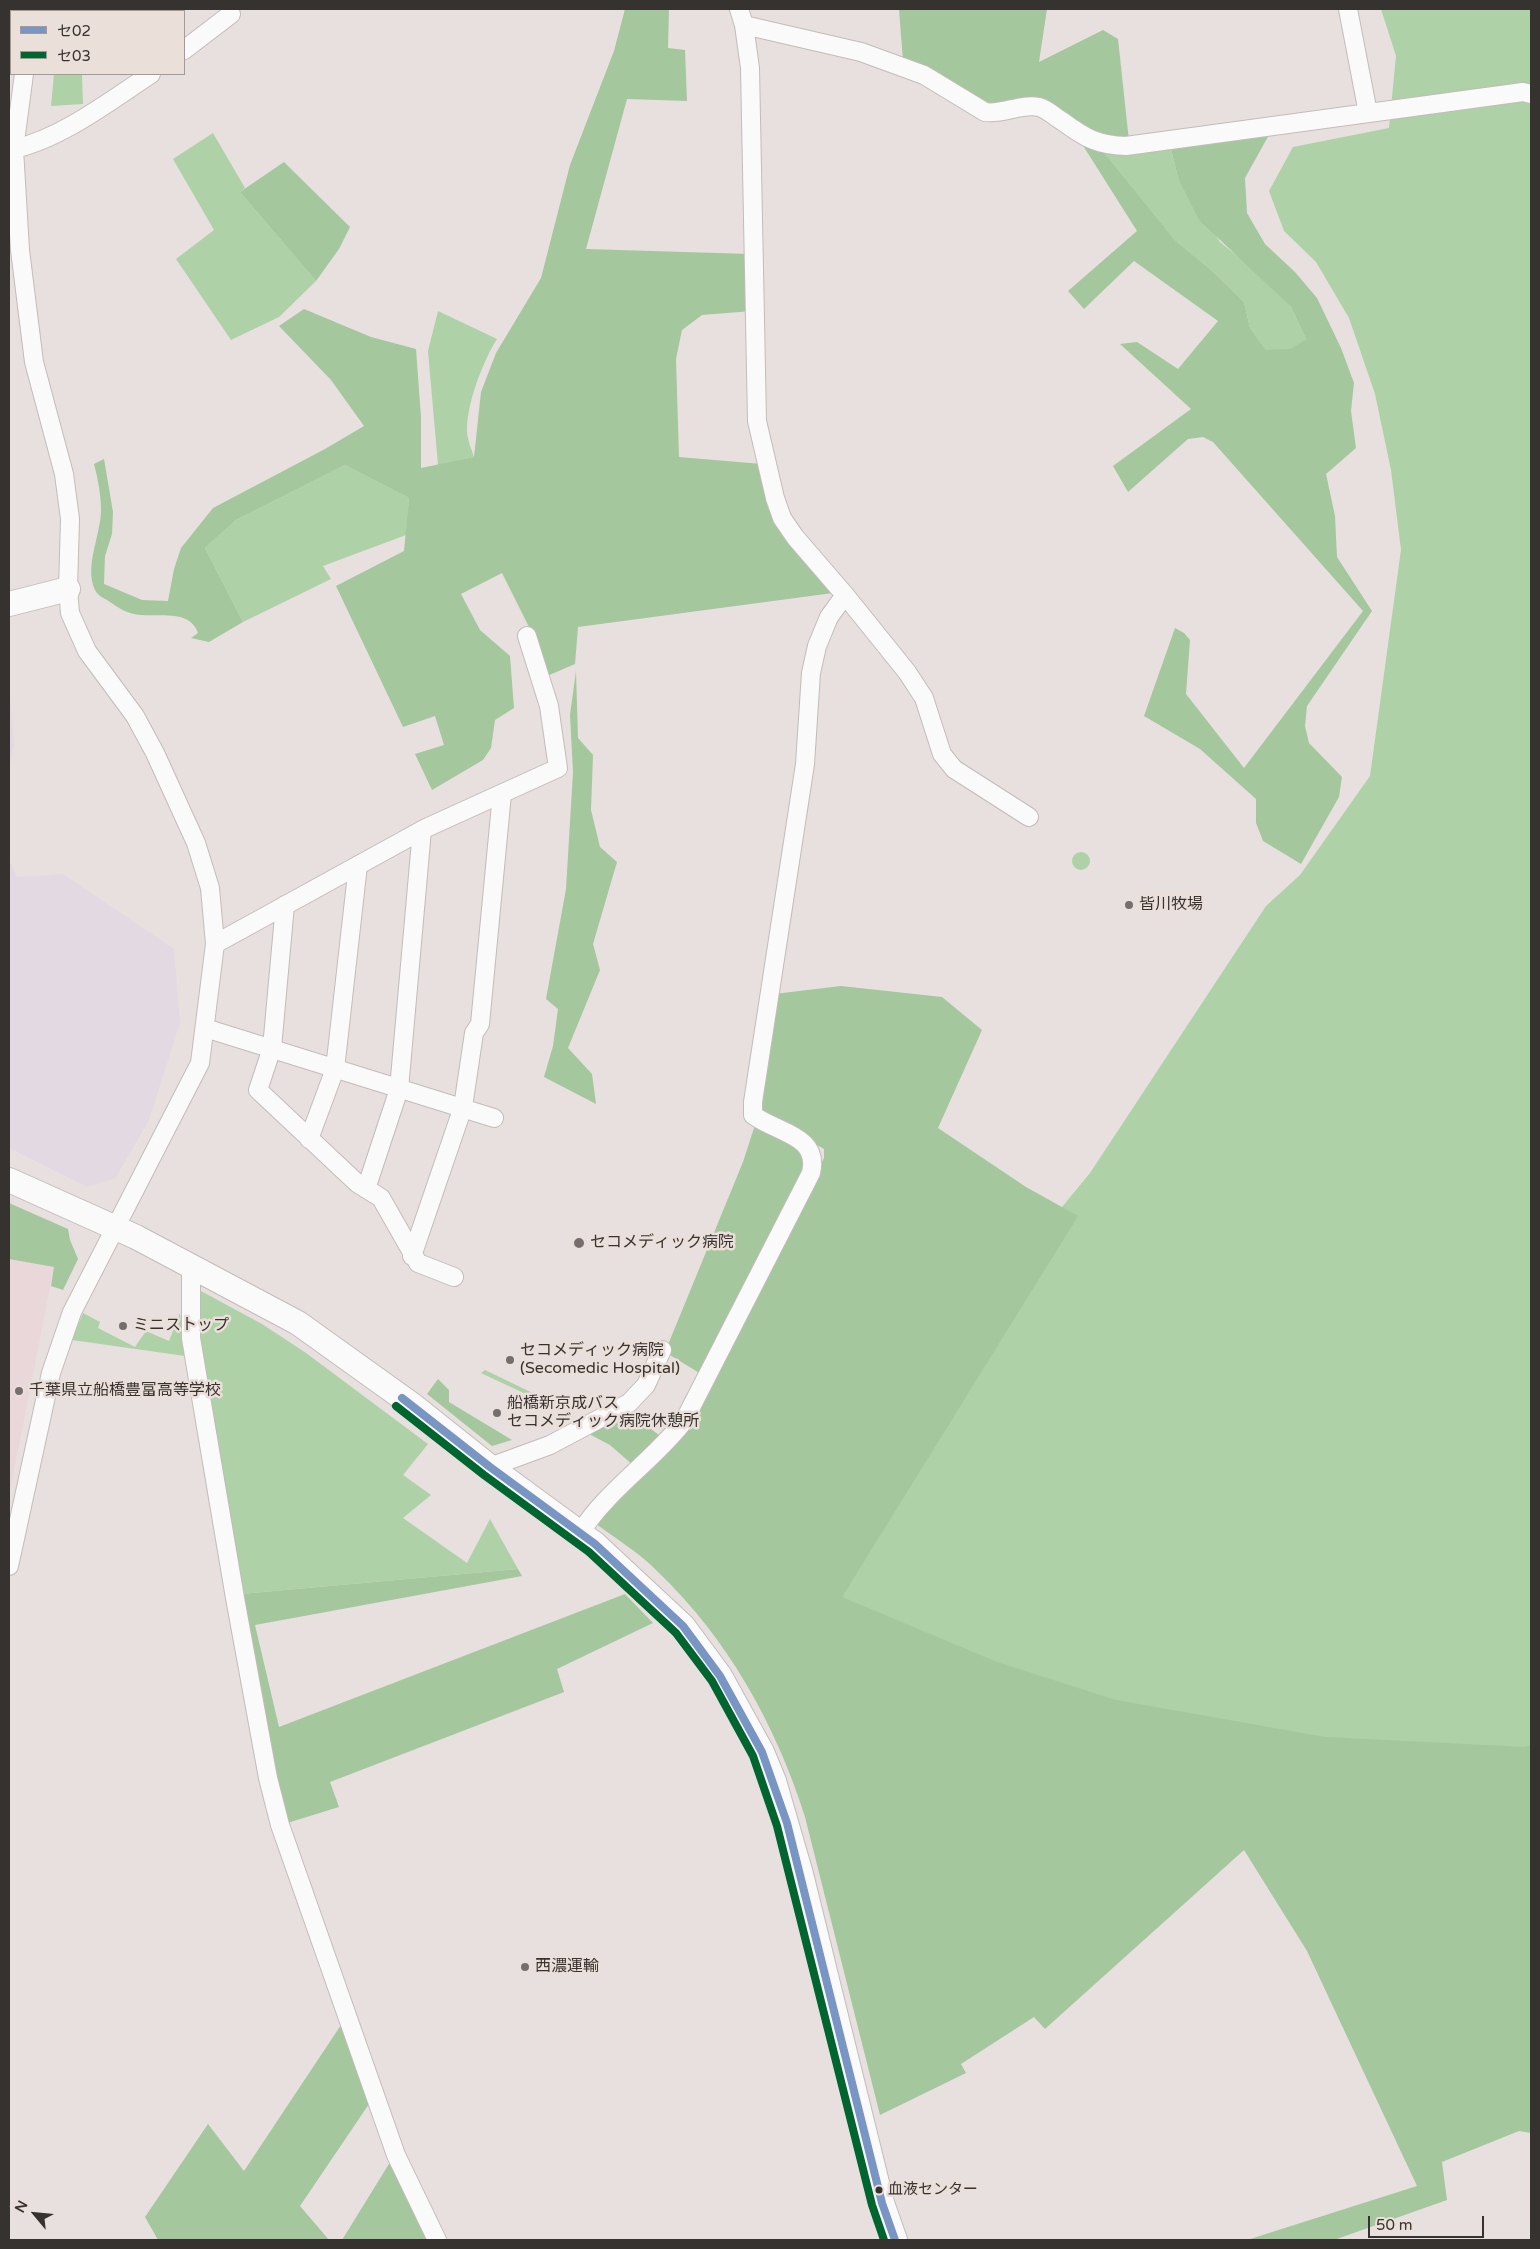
<!DOCTYPE html>
<html>
<head>
<meta charset="utf-8">
<style>
	body { margin:0 }
	#map { position:relative; width:1540px; height:2249px; overflow:hidden; background:#e7e0de; font-family:"Varela Round","Noto Sans JP",sans-serif }
	canvas { display:block }
	.frame { position:absolute; inset:0; border:10px solid #363230; pointer-events:none }
	.legend { position:absolute; left:10px; top:10px; width:175px; height:65px; box-sizing:border-box; background:#ebdfda; border:1px solid #a39a96; margin:0; padding:6px 9px; list-style:none; font-size:15px; color:#363230 }
	.legend li { display:flex; align-items:center; gap:10px; height:25px }
	.legend b { width:25px; border:1px solid #a39a96 }
	.north { position:absolute; left:10px; top:2189px; width:50px; height:50px; -webkit-text-stroke:4px #ebdfda; paint-order:stroke; rotate:298deg; font-size:14px; font-weight:700; line-height:20px; text-align:center; color:#363230 }
	.north::after { content:''; display:block; margin:auto; width:18px; height:22px; background:#363230; clip-path:polygon(50% 0,100% 100%,50% 72%,0 100%) }
	.scale { position:absolute; left:1368px; top:2216px; width:116px; height:22px; box-sizing:border-box; border:2px solid #363230; border-top:0; padding-left:6px; font-size:15px; line-height:18px; white-space:nowrap; color:#363230; -webkit-text-stroke:4px #ebdfda; paint-order:stroke }
</style>
</head>
<body>
<div id="map">
<canvas width="1540" height="2249"></canvas>
<div class="frame"></div>
<ul class="legend">
<li><b style="height:6px;background:#7995c3"></b>セ02</li>
<li><b style="height:6px;background:#00652e"></b>セ03</li>
</ul>
<div class="north">N</div>
<div class="scale">50 m</div>
</div>
<script>
const context = document.querySelector('canvas').getContext('2d');
context.lineJoin = 'round';
function paint(path, color) { context.fillStyle = color; context.fill(path, 'evenodd'); }
function strokePath(path, color, width, dash) { context.strokeStyle = color; context.lineWidth = width; context.lineCap = dash ? 'butt' : 'round'; context.setLineDash(dash || []); context.stroke(path); }
function write(font, color, halo, rows, align = 'center') {
  context.font = font + ' "Varela Round","Noto Sans JP",sans-serif'; context.lineWidth = 5; context.setLineDash([]); context.textBaseline = 'middle'; context.strokeStyle = halo; context.fillStyle = color; for (const [text, x, y, turn = 0] of rows) {
    context.save(); context.translate(x, y); context.rotate((+turn || 0) * Math.PI / 180); context.textAlign = isNaN(turn) ? turn : align; if (halo) context.strokeText(text, 0, 0); context.fillText(text, 0, 0); context.restore();
  }
}
paint(new Path2D(`
	M9,687L14,745L9,770Z
	M9,860L17,877L63,874L174,949L180,1023L149,1120L115,1179L87,1187L9,1148Z`), '#e3d9e3');
paint(new Path2D(`
	M9,1259L54,1267L9,1496Z`), '#e9d7d9');
paint(new Path2D(`
	M1381,9H1531V1829L779,1611L1020,1258L1090,1173L1266,906L1300,875L1370,776L1401,550L1391,470L1375,394L1349,318L1316,262L1284,231L1269,191L1293,147L1389,128L1396,56Z
	M54,74H82L83,104L51,106Z
	M213,133L245,188L240,192L316,281L279,317L231,340L176,259L214,230L173,159Z
	M1170,145L1178,178L1220,242L1247,264L1291,307L1306,339L1291,350H1266L1250,328L1244,302L1210,269L1175,240L1103,151Z
	M438,311L497,339C483,361 468,401 467,427C466,436 471,448 474,457L438,465L428,351Z
	M345,465L409,498L406,535L323,566L331,579L243,622L205,548L236,520Z
	M1072 861a9 9 0 1 1 18 0a9 9 0 1 1-18 0Z
	M199,1290L262,1324L306,1353L428,1444L403,1475L431,1495L403,1518L467,1563L490,1519L518,1569L241,1594L198,1338Z
	M83,1313L100,1322L98,1328L135,1347L146,1331L169,1341L180,1313L185,1356L72,1340Z
	M485,1370L545,1399V1403L483,1374L481,1373Z`), '#aed1a7');
paint(new Path2D(`
	M625,9H669L668,48L685,50L687,101L627,99L586,249L750,254L752,311L702,315L682,330L676,359L679,457L762,464L833,593L578,627L575,664L547,676L534,637L502,573L461,594L480,630L510,656L514,708L495,720L491,748L483,760L432,790L415,754L444,745L435,716L403,727L336,586L404,551L409,498L345,465L236,520L205,548L243,622L209,642L191,638L198,633C189,606 151,620 130,613C123,611 116,606 110,602C104,598 98,596 95,590C84,566 101,535 101,510C101,495 98,479 94,464L104,459L113,512L112,534L105,556L104,584L142,600L168,601L174,569L181,548L213,508L325,449L364,426L331,380L279,326L304,309L371,337L416,349L421,417V468L474,457L481,392L496,353L541,278L570,165L614,51Z
	M899,9H1047L1039,62L1103,30L1118,39L1129,141L1107,138L1053,109L997,108L903,61Z
	M1270,133L1245,178L1247,213L1265,244L1295,272L1317,298L1341,348L1354,383L1351,411L1356,448L1326,474L1335,516L1337,557L1372,611L1307,706L1305,726L1309,743L1342,777L1339,797L1301,864L1263,841L1256,823V799L1200,749L1144,716L1175,628L1184,633L1190,640L1186,694L1244,768L1363,611L1213,442L1203,437L1188,439L1128,492L1113,466L1191,409L1120,344L1137,342L1178,369L1218,321L1134,261L1084,309L1068,291L1137,231L1082,144L1103,151L1175,240L1210,269L1244,302L1250,328L1266,350L1291,349L1306,339L1291,307L1199,220L1178,178L1170,145Z
	M284,162L350,227L339,249L316,281L240,192Z
	M576,671L578,738L593,755L591,810L600,847L617,862L593,944L600,970L568,1048L592,1074L596,1104L544,1077L553,1046L558,1009L546,999L566,889L573,772L570,715Z
	M841,986L942,997L982,1030L938,1128L1026,1187L1078,1216L842,1597L997,1662L1116,1700L1325,1737L1525,1747L1531,1745V2133L1519,2131L1442,2162L1447,2200L1334,2240H1247L1417,2186L1307,1951L1244,1850L1045,2029L1034,2017L961,2064L966,2073L880,2115L805,1817C776,1725 728,1639 658,1572C640,1553 616,1539 595,1523L709,1384L824,1158V1149L757,1111L774,994Z
	M755,1125L799,1143L808,1161L701,1374L665,1352L743,1162Z
	M9,1203L68,1229L70,1240L78,1259L63,1290L51,1286L54,1267L9,1259Z
	M438,1379L449,1390V1402L512,1440L492,1446L427,1394Z
	M624,1408L664,1439L633,1465L610,1445L591,1435L590,1431Z
	M518,1569L522,1576L255,1625L279,1727L625,1594L653,1623L557,1669L564,1692L330,1782L339,1807L284,1824L241,1594Z
	M341,2025L371,2101L300,2206L329,2240H158L145,2217L208,2124L244,2171Z
	M392,2159L431,2240H342Z`), '#a4c79d');
const street = new Path2D(`
	M739,9L744,25L750,68L757,421L775,498L782,518L795,537L845,595L907,672L924,698L942,754L954,769L1029,817
	M1348,9L1368,113
	M34,11V9
	M744,25L861,52L924,75L985,112C1003,115 1021,103 1039,107C1047,109 1055,117 1062,121C1085,138 1097,145 1126,146L1523,92L1531,94
	M184,50L231,14
	M14,149C62,138 110,101 151,74
	M285,905L272,1048L258,1090L357,1183L381,1198L418,1263L454,1277
	M215,944L426,828L558,768L549,706L527,636
	M205,1028L494,1118
	M309,1139L335,1069L358,865
	M366,1189L399,1089L422,830
	M412,1256L463,1107L474,1033L480,1024L502,794
	M191,1265V1338L235,1598L268,1778L280,1825L396,2155L437,2240
	M490,1467L550,1445L629,1403L646,1385L662,1350
	M580,1533C608,1489 653,1461 684,1421L811,1173C820,1135 777,1133 753,1115V1102L805,764L811,673L817,646L829,617L845,595
	M9,1566L51,1373L72,1312L200,1063L215,944L210,888L196,843L155,753L135,716L87,651L70,613L68,589L70,519L64,474L34,362L20,250L14,149L24,74`);
const secondary = new Path2D(`
	M9,604L68,589
	M9,1180L136,1237L298,1323L411,1404L490,1467L595,1544L683,1626L720,1676L762,1752L774,1781L801,1874L882,2203L895,2240`);
strokePath(street, '#c2bcba', 20);
strokePath(secondary, '#c2bcba', 26);
strokePath(street, '#fbfafa', 18);
strokePath(secondary, '#fbfafa', 24);
strokePath(new Path2D(`
	M402,1398L490,1467L595,1544L683,1626L720,1676L762,1752L787,1823L882,2203L895,2240`), '#7995c3', 8);
strokePath(new Path2D(`
	M396,1406L484,1475L589,1552L676,1633L712,1681L753,1756L777,1826L872,2205L884,2240`), '#00652e', 8);
for (const [x, y, r, color] of [
	[1129,905,5,"#746f6d"],
	[579,1243,6,"#746f6d"],
	[123,1326,5,"#746f6d"],
	[510,1360,5,"#746f6d"],
	[19,1391,5,"#746f6d"],
	[497,1413,5,"#746f6d"],
	[525,1967,5,"#746f6d"],
	[879,2190,4.5,"#363230"]
]) { const dot = new Path2D(); dot.arc(x, y, r, 0, 2 * Math.PI); context.fillStyle = color; context.fill(dot); strokePath(dot, '#ebdfda', 2); }
write('15px', '#363230', '#ebdfda', [
	["血液センター",888,2190]
], 'left');
write('16px', '#363230', '#ebdfda', [
	["皆川牧場",1139,905],
	["セコメディック病院",590,1243],
	["ミニストップ",133,1326],
	["セコメディック病院",520,1351],
	["(Secomedic Hospital)",520,1369],
	["千葉県立船橋豊富高等学校",29,1391],
	["船橋新京成バス",507,1404],
	["セコメディック病院休憩所",507,1422],
	["西濃運輸",535,1967]
], 'left');
</script>
</body>
</html>
